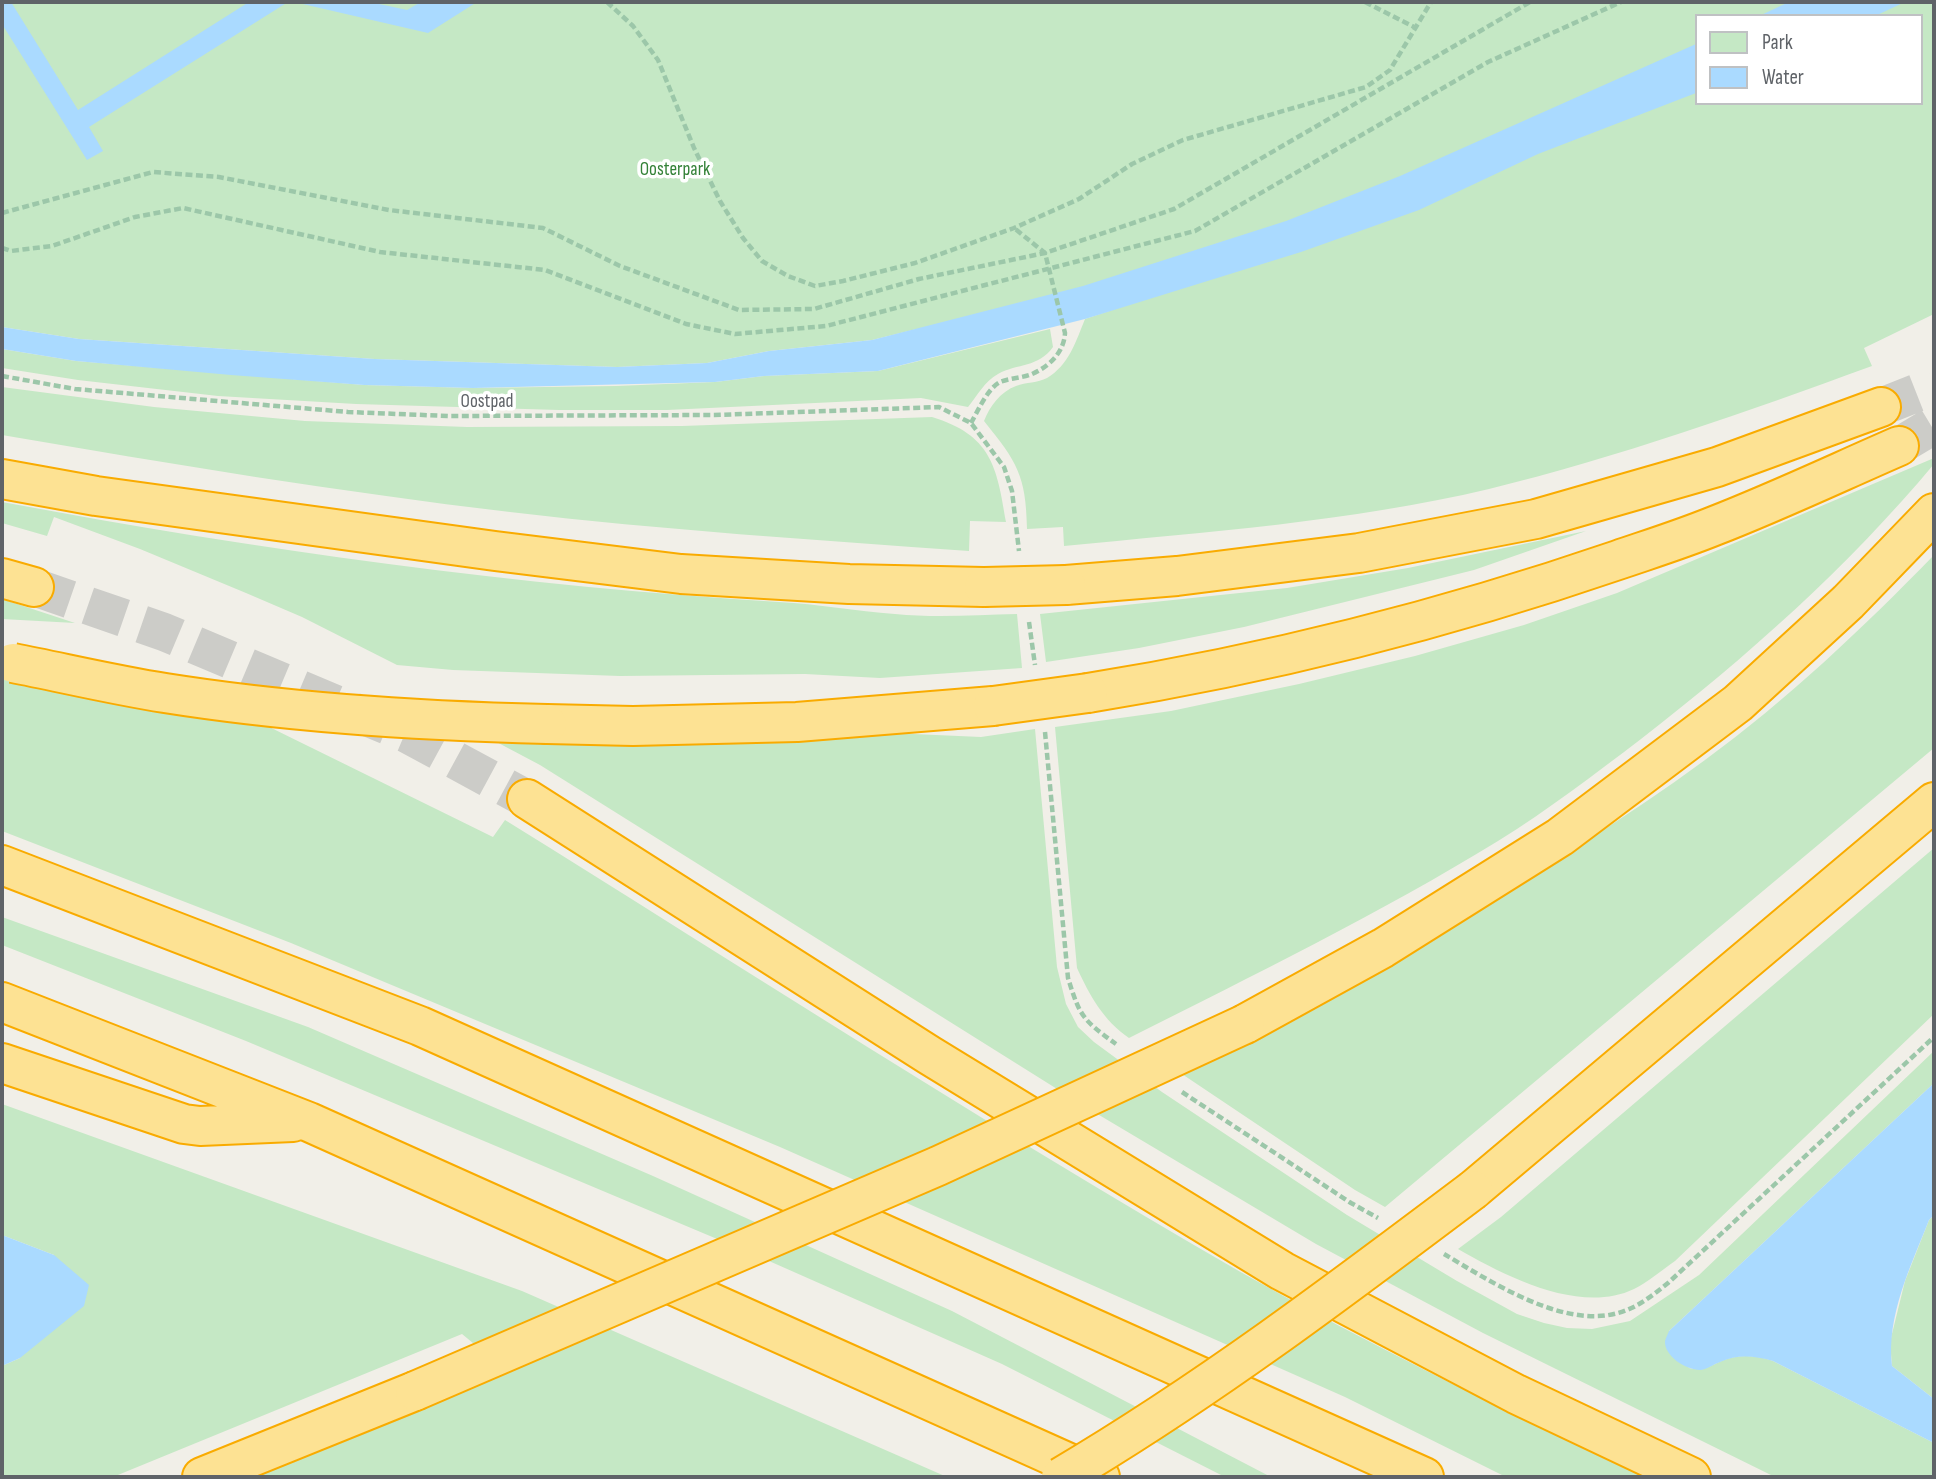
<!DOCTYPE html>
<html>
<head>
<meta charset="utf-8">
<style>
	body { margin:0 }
	#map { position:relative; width:1936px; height:1479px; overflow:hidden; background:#f1efe8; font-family:"Sofia Sans Condensed",sans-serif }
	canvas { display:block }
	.frame { position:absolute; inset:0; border:4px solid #5f6368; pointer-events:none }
	.legend { position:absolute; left:1695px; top:14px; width:228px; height:91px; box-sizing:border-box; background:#fff; border:2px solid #bfc1c3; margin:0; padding:9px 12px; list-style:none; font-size:21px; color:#5f6368 }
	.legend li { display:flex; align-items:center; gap:14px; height:35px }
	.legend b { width:35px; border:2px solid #bfc1c3 }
</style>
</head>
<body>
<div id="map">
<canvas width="1936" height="1479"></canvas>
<div class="frame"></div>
<ul class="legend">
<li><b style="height:19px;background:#c5e8c5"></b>Park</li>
<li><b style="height:19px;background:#aadaff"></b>Water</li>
</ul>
</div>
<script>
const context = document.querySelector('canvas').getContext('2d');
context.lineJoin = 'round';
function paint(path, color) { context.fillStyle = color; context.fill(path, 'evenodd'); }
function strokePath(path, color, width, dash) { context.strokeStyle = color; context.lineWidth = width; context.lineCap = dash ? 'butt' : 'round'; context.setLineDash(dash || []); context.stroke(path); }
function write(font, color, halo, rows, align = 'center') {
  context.font = font + ' "Sofia Sans Condensed",sans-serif'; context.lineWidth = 7; context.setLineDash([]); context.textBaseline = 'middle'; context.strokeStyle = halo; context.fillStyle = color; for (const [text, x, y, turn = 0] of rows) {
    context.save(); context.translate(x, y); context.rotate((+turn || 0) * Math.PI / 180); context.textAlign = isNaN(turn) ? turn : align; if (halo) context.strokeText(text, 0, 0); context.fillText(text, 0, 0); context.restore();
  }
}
paint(new Path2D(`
	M2,2H1934V314L1864,348L1872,366C1746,412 1619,457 1489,489C1350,522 1205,532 1064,546L1063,527L1027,529C1026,475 1017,462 984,421C990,406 1000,392 1016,386C1026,382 1038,383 1047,378C1069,365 1076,341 1085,319L1115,309L917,329L872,340L769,351L707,363L617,367L375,359L79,339L2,327ZM1696,16H1920V103H1696Z
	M1050,329L1053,347C1038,368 1018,363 998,374C985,381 977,396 968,407L921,398L667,410H559L356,404L218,396L78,380L2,368V349L76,361L364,385L473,388L616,386L715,382L764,376L878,371Z
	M2,387L154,407L305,421L467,427L682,426L932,417C991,435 997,466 1006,522L970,521L969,551C816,540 663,530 510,512C340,492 171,464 2,435Z
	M1934,458V464C1848,567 1747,657 1641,739C1595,774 1548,810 1498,841C1379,914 1254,975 1129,1038C1103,1020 1090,996 1077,968L1055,727L1171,711L1299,684L1415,656L1524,625L1617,593Z
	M2,502C258,550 518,586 779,602C818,604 856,611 895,614C935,618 976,615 1017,614L1022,668L880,678L805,674L620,676L453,670L397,665L302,617L246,593L140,549L54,517L47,536L2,523Z
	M1586,531L1474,570L1244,627L1139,648L1046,662L1040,614L1287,588L1408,568Z
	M1934,555V748L1385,1207L1355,1190L1173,1068C1354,972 1540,882 1705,760C1787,700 1863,628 1934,555Z
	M2,599L75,623L2,619Z
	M2,679L249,717L493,837L505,820C748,971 989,1127 1237,1270C1369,1345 1507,1411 1644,1477H1506L1345,1397L780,1147L291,943L2,831Z
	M1035,729L1057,967L1066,1004L1078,1027L1094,1042L1162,1092L1347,1215L1457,1281L1517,1314L1544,1323L1567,1328L1592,1329L1630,1321L1699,1275L1934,1051V1083L1669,1331L1689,1368C1707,1372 1711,1364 1727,1359C1743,1354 1757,1356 1773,1361L1934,1443V1477H1775L1483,1333L1316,1244L1089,1109L540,765L489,738L891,733L981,737Z
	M1934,848V1014L1675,1261C1662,1270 1648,1282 1634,1289C1580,1315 1505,1276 1458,1249L1501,1217Z
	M2,917L308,1027L653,1176L952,1311L1271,1477H1225L1002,1364L760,1257L246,1041L2,945Z
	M2,1104L522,1291L947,1477H235L502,1367L462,1334L113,1477H2V1366L20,1358L54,1255L2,1235Z
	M1934,1215V1399L1892,1366L1890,1342L1905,1281L1929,1220Z`), '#c5e8c5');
paint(new Path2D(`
	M2,2H11L78,110L249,2H288L89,127L103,151L87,160L2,24Z
	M294,2H370L407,10L421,2H477L428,33Z
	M1789,2H1905L1875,16H1759Z
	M1696,44V93L1538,154L1419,210L1301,252L1085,319L878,371L764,376L715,382L473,388L364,385L231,375L76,361L2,349V327L79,339L375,359L617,367L707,363L769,351L872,340L1083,286L1286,221L1400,176Z
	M1934,1083V1215L1929,1220C1911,1266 1886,1316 1892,1366L1934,1399V1443L1773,1361C1754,1356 1738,1354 1720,1362C1714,1364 1706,1370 1700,1370C1686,1370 1664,1356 1665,1341C1666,1337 1668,1334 1669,1331Z
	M2,1235L54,1255L89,1285L84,1306L20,1358L2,1366Z`), '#aadaff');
strokePath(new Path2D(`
	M1881,407L1934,386
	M1899,446L1934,425
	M34,587L164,632L407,734L527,799`), '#ccccc8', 38, [38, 19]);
const motorway = new Path2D(`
	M2,479L96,496L495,551L681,574L849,584L984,587
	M2,578L34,587
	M1066,585L1177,576L1359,553L1536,519L1717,467L1881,407
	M1088,693C1269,664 1446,619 1618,560C1650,549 1682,539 1714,526C1776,502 1837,473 1899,446
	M547,724L633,726L797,722L993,706
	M527,799L929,1055L1282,1271L1516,1394L1691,1477
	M2,865L420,1026L1424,1477
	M2,1002L309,1122L1100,1477
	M1245,1024L1383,948L1560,837L1738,703L1848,602L1934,513
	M2,1063L184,1124L200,1126L293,1122
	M1473,1190L1934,802
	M202,1477L415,1391`);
strokePath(motorway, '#f9ab00', 42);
strokePath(new Path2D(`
	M607,2L633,26L658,60L694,148L720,201L743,238L762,261L788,276L815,286L843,281L915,263L1014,228L1079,199L1132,164L1183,140L1366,87L1390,70L1431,2
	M1365,2L1416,28
	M2,213L153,172L219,177L389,210L543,228L620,266L739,310L814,309L919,279L1045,253L1174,209L1530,2
	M2,248L11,251L52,246L135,217L183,208L380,252L545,270L686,324L735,334L826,326L1195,231L1488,62L1621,2
	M2,376L75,389L348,412L448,416L714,415L939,407L971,423L1004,467L1012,491L1019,551
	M971,423C978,411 987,389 1000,382C1010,378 1022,378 1032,374C1050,366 1064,352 1065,333L1045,253L1014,228
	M1029,622L1035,665
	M1045,732L1068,978C1080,1017 1083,1020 1116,1044
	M1182,1092L1351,1203L1378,1218
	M1444,1254C1490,1281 1562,1329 1618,1313C1637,1308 1653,1295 1668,1283L1934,1037`), '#9cc7a9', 4.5, [7, 3.5]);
strokePath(motorway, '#fde293', 38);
const motorwayBridge = new Path2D(`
	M984,587L1066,585
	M13,663C64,673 114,685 165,693C291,713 420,721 547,724
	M993,706L1088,693
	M415,1391L938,1166L1245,1024
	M1061,1477C1205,1392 1339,1291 1473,1190`);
strokePath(motorwayBridge, '#f9ab00', 42, []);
strokePath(motorwayBridge, '#fde293', 38);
write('19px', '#348238', '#fff', [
	["Oosterpark",675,170]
]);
write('19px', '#5f6368', '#fff', [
	["Oostpad",487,402]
]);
</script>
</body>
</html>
